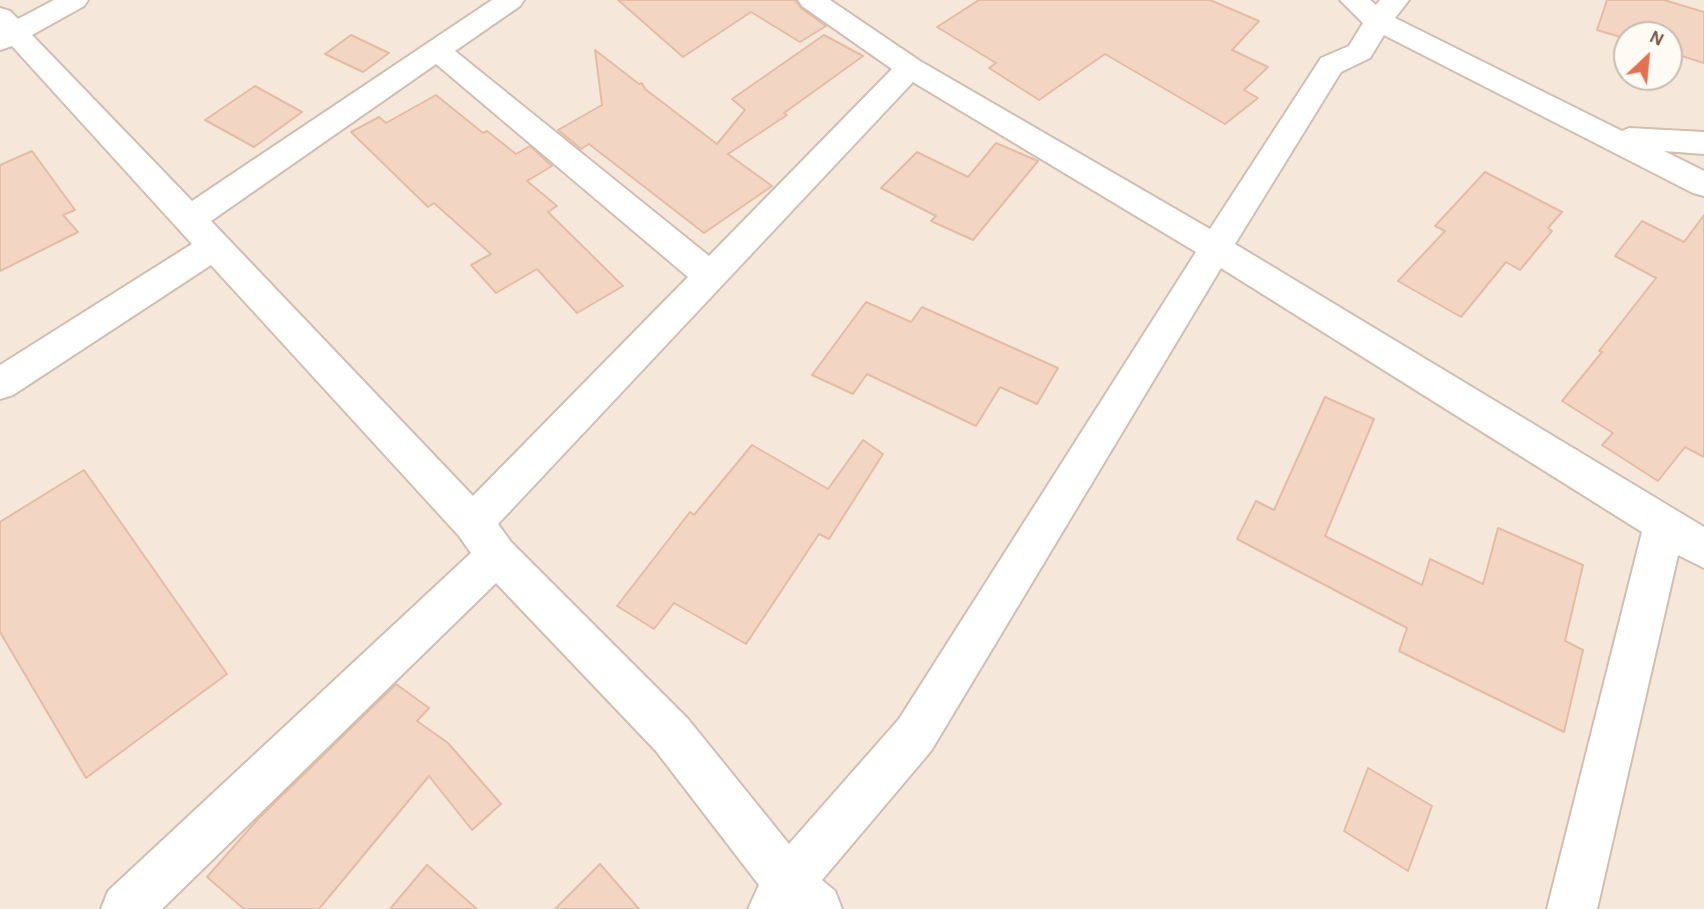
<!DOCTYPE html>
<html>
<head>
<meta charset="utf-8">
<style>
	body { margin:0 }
	#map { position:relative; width:1704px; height:909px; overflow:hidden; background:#fdf6ec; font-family:"Alegreya Sans",sans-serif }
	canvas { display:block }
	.north { position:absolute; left:1613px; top:21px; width:70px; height:70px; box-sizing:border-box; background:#fffaf3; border:2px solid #cabbb1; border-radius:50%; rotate:26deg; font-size:19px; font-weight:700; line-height:28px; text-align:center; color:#7a5c4d }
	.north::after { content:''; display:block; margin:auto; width:24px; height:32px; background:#e76f51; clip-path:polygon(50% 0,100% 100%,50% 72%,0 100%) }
</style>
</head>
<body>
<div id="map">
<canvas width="1704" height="909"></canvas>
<div class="north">N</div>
</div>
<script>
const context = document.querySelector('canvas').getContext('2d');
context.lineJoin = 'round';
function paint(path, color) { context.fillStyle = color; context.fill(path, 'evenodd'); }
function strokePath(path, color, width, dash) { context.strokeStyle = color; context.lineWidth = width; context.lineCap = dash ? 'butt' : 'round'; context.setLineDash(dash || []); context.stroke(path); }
paint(new Path2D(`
	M0,0H1704V909H0ZM1627,35H1669V77H1627Z`), '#f5e8da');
const building = new Path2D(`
	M618,0H795L801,8L826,26L800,42L751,12L683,57Z
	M979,0H1210L1259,21L1232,50L1268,67L1244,90L1258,98L1225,124L1105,54L1039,100L989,68L996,63L937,27Z
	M1607,0H1664L1704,12V63L1669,52V35H1627V39L1597,30Z
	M351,35L389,53L363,72L325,54Z
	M824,35L863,56L784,113L787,115L728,154L772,186L704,233L589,144L581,149L558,130L602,105L595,50L639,84L642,83L645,89L717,144L745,110L732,99Z
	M255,86L302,112L254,147L205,120Z
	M436,95L483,133L487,131L516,154L530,146L552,166L527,181L557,206L548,212L623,286L577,313L537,269L496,293L471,265L491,254L434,203L428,207L351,132L379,117L386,123Z
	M996,143L1038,161L973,240L931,221L936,216L881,188L917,152L968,177Z
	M32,151L75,210L63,215L78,232L0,271V165Z
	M1485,172L1562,212L1548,228L1552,231L1520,270L1506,262L1461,317L1398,281L1445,231L1435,226Z
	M1704,215V457L1685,447L1658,481L1602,445L1613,433L1562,401L1602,352L1599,351L1656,278L1615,256L1642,221L1684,242Z
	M866,302L911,322L922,307L1058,368L1037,404L1000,387L976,426L867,374L853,394L812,375Z
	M1325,397L1374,419L1325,536L1422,585L1430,559L1483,584L1498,528L1583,565L1565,641L1583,650L1564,732L1399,651L1407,628L1237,539L1256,501L1274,510Z
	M863,440L883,454L829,539L819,534L746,644L674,603L654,629L617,606L690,512L694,515L752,445L828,489Z
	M84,470L227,674L86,778L0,632V522Z
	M396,684L429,708L417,721L448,743L501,804L472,830L429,776L319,909H244L207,877L258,819Z
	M1368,768L1432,806L1408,871L1344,831Z
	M600,864L639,909H555Z
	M427,865L477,909H390Z`);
paint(building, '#f3d5c3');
strokePath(building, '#e6bba3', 2);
const minor = new Path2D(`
	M54,0H88L84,6L32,35L192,201L492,0H524L520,6L455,51L709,256L892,69L802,6L798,0H830L920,61L1210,229L1321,58L1349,46L1363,23L1340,0H1370L1376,5L1380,0H1409L1395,18L1622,131L1629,128L1704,132V154L1664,151L1704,171V196L1693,193L1384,35L1370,58L1341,72L1235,244L1704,527V568L1678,555L1597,909H1547L1642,532L1221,268L931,751L822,880L835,891L842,909H748L759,885L656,751L496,583L162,909H101L108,891L471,553L459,536L211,265L13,395L0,399V365L192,244L12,46L0,50V8L10,11L18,19ZM436,64L688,277L473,496L211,221ZM913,82L1196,252L899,719L789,844L688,719L511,542L498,524Z`);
strokePath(minor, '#d1beb0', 4);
paint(minor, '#fff');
</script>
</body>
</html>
